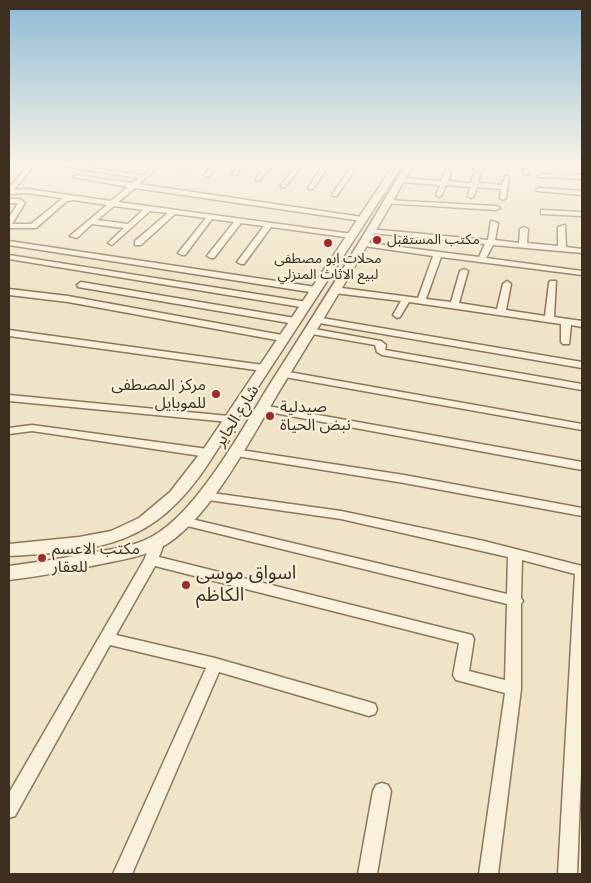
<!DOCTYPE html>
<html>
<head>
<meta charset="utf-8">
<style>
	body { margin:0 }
	#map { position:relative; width:591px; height:883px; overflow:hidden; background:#f0e4c8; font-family:"Noto Serif",serif }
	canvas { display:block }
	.frame { position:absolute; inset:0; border:10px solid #3d2e20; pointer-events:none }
</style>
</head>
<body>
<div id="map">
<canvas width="591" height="883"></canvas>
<div class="frame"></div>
</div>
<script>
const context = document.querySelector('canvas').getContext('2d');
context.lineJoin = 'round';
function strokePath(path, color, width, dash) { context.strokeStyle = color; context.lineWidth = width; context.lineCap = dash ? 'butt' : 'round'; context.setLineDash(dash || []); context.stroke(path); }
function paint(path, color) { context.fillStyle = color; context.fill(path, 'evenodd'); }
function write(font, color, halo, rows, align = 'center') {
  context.font = font + ' "Noto Serif","Noto Sans Arabic",serif'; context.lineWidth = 4.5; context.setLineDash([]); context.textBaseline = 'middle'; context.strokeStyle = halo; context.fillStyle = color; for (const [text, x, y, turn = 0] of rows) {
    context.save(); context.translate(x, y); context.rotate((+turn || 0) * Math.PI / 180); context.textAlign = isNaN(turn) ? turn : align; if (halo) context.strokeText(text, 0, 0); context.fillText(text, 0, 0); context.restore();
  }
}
const minor = new Path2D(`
	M28,165H34L14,190L27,189L111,201L128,187L73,177L76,175L132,183L139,178L57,165H74L143,175L154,165H161L139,184L362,217L366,219L362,221L135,188L118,202L352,234L356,236L352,238L271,227L244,264H241L237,262L264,226L241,223L214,258H211L207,256L234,222L212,219L185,255H182L178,253L206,218L175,214L141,245H135V241L168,213L150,211L112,245L108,243L124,228L92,224L77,238L70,236L107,205L73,200L67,201L36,228H9V218L18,203H9V199H20L25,203L12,224H31L63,198L27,193L9,194V188ZM114,206L143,210L128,224L97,220Z
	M184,165H191L186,170H182L181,169Z
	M212,165H219L209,176H205L204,175Z
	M239,165H245L237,175H233L232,174Z
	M267,165H273L260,180H256V178Z
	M297,165H303L285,187H281V185Z
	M323,165H329L313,189H309L308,188Z
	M352,165H358L337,196H333L332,195Z
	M523,165H529V175L524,174Z
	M448,170L451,172L448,181L471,183L474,174L477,172L480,174L478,183L502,185L505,176H509L506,198L503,200L500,198L501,189L477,187L474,196L471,198L468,196L470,187L446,185L442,195L439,197L436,195L440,185L400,182L397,180L400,178L441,181L445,172Z
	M541,174L582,175V179L539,177L538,176Z
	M539,188L582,191V195L537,191L536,190Z
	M386,200L496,206L500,208L496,210L384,203L383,202Z
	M541,210L582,212V216L544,214H541Z
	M491,221L498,223L495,240L519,243L520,229L524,227L528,229L527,243L558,246V227L565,225L566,247L582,249V253L493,245L486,258L582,271V275L441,257L426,299L451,302L460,271L464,269L468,271L459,303L497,309L503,284L507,281L511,284L506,310L545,316L549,283L550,281H556L554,317L582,321V327L571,325L569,344H563L561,342V324L409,302L400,317L397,318L393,315L401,301L334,293L330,290L334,287L418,298L433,256L364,246H361V242L479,257L485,244L372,233H369V229L488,240Z
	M9,241L316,287L320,290L316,293L9,245Z
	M9,255L307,302L311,305L307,308L9,259Z
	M81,282L295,318L300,321L295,324L78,287L77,285Z
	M9,289L68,296L282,335L287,338L282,341L68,302L9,295Z
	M316,317L582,362V368L313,322V318Z
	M309,328L381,341L386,345L385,350L582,384V390L382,355L377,352L375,345L306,333V329Z
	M9,330L263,365L268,368L263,371L9,336Z
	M283,371L582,424V430L279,376L278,374L279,372Z
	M9,395L229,416L234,419L229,422L9,401Z
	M262,405L582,462V470L258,410L257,408Z
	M32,425L208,449L214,453L208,457L32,431L9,434V428Z
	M234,449L404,475L582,508V516L404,483L230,455L228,453Z
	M205,492L341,511L484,541L582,566V747L577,874H558L575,574L522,560L521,598L523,601L521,604V689L498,874H479L505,693L456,680L453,675L459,643L155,566L116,635L215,658L369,702L375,704L377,709L375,714L369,716L219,672L132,874H113L206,668L110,645L15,816L9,818V793L144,560L153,538H163L165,541L159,557L472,635L474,639L469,671L505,680L507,604L183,525L179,524L177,521L179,518L183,517L507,594L508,557L341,519L201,499L199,496Z
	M382,783L388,785L391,791L377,874H358L373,791L376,785Z`);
const tertiary = new Path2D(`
	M394,165L402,166L208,464C154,546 100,551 9,556V544L79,537L111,531L139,518L170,492L205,447Z
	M405,165H413C371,241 326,315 280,390C252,436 212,515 167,544C149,555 126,559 106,563C74,570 41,576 9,580V566C40,562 71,557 102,551C120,548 137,545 153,536C198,511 242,429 270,384C316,312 362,240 405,165Z`);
strokePath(minor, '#8d765c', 3);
strokePath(tertiary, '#8d765c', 3);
paint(minor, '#faf1dc');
paint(tertiary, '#faf1dc');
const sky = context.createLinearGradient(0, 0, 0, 289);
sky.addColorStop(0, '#8fbad6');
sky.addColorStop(0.57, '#f8f3e6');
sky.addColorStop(1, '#f8f3e600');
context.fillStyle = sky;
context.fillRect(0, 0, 591, 289);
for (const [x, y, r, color] of [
	[377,240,5,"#9e2a2b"],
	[328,243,5,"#9e2a2b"],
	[216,394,5,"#9e2a2b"],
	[270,416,5,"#9e2a2b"],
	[42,558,5,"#9e2a2b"],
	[186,585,5,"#9e2a2b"]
]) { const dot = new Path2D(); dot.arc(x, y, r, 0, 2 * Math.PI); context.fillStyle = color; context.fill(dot); strokePath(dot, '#f7eed8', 2); }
write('14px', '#3d2e20', '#f7eed8', [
	["مكتب المستقبل",387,240],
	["محلات ابو مصطفى",328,259,"center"],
	["لبيع الاثاث المنزلي",328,275,"center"]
], 'left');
write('16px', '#3d2e20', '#f7eed8', [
	["مركز المصطفى",206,385,"right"],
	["للموبايل",206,403,"right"],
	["صيدلية",280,407],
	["نبض الحياة",280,425],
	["مكتب الاعسم",52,549],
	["للعقار",52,567]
], 'left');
write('16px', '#3d2e20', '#f7eed8', [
	["شارع الجاير",237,416,-58]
]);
write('19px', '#3d2e20', '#f7eed8', [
	["اسواق موسى",196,574],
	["الكاظم",196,596]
], 'left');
</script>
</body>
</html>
